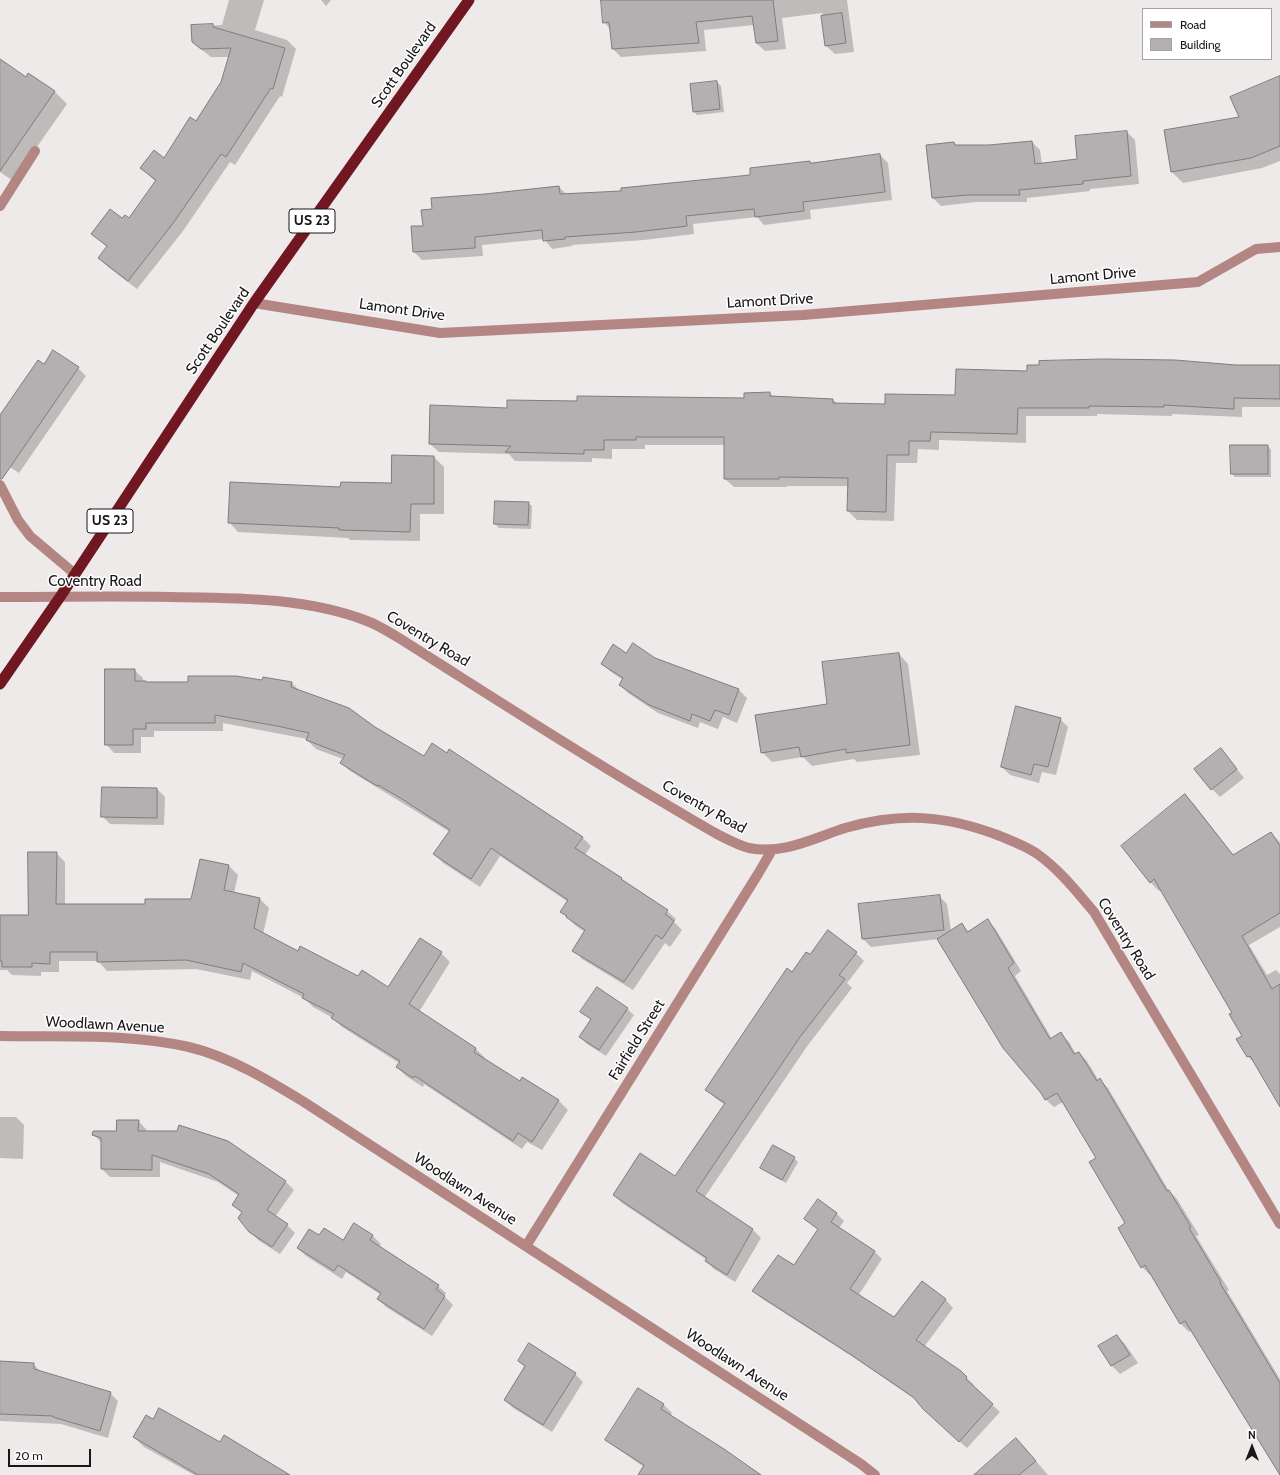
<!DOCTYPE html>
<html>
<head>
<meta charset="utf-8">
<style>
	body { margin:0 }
	#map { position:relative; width:1280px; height:1475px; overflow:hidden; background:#eeeae9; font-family:Cabin,sans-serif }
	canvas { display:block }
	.legend { position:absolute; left:1142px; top:8px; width:130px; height:52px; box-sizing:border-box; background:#fff; border:1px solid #a3a2a2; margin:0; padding:5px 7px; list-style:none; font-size:12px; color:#191717 }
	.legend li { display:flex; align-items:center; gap:8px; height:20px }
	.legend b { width:20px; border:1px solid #a3a2a2 }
	.north { position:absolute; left:1232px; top:1427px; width:40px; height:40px; -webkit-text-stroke:3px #fff; paint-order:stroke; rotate:0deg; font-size:11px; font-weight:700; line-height:16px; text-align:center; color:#191717 }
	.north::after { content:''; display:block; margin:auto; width:14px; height:18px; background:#191717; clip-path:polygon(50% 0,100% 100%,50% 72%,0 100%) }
	.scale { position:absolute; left:8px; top:1449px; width:83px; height:18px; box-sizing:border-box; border:2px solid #191717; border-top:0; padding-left:5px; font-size:12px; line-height:14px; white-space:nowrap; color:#191717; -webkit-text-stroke:3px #fff; paint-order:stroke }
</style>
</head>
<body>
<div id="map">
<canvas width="1280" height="1475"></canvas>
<ul class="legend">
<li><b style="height:5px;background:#b38583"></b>Road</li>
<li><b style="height:11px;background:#b4b0b1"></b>Building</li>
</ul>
<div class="north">N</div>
<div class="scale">20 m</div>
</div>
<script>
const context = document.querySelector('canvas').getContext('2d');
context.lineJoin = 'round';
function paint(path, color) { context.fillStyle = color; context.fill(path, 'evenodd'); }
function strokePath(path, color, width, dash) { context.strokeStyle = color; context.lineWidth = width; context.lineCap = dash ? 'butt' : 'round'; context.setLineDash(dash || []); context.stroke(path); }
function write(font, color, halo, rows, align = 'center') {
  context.font = font + ' Cabin,sans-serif'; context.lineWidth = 3; context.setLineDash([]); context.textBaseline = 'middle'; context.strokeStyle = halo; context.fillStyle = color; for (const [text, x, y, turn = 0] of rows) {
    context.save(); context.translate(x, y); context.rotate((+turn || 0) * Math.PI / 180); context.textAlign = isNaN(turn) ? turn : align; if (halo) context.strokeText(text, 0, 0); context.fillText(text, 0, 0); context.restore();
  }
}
paint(new Path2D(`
	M229,0H264L255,30L287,40L296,49L282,97L280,96L235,165L230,162L183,231L137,289L108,267L99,258L107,247L93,234L123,220H130L156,182L141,168L165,159L196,123L222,83L230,57H211L202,50L193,41L192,26L222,25Z
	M321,0H331L326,6Z
	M602,0H847L854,52L835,54L826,46L822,13L782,18L786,49L765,51L756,43L754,25L704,30L706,51L621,57L613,49L611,30L604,22Z
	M0,60L26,78L29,74L55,92L67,104L13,181L0,172Z
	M1280,77V161L1262,168L1183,183L1172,172L1240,118Z
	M717,82L721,86L724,112L697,115L694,111Z
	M1127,132L1135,140L1139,184L1090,189V191L1027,198V202H976L941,206L933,198L927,146L954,143L957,146H989L1032,142L1040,150L1042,164L1078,160Z
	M880,155L888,163L892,200L810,210L811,219L764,225L757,217L693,224L694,234L644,240L572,245V246L552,249L544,239L482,245L483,256L422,260L414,252L424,227L433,210L485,195L559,187L567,195L622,192L752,176L811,164Z
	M44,366L78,368L86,376L19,473L0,461V417Z
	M1236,366H1280V407H1242V417L1172,414V416L1097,414V416H1026V443L939,440V450L918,449L917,463H896L894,521L857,520L848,511L849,486H787V487H734L725,479V445H645V449H612V459L592,458V462L515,461L509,454L439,452L430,444L508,409L578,402L745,399L770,393L774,398L833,400L838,404L886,405L956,396L1028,373Z
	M1268,446L1271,450V477H1235L1232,474Z
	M434,457L444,467V514H420V541L350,540L348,538L238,532L229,522L341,488L392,484Z
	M528,503L532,506L531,529L499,528L495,524Z
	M627,654L655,659L739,690L747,698L737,723L723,717L718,729L700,722L698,728L658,713L628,693L620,685L623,680L610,671L602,663Z
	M899,654L908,664L920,755L857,762L854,759L812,766L803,757L772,762L762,752Z
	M134,670L143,678V682L147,683L263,682L264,678L292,683L301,692L374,728L424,758L582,837L591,846L585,855L667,911L676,919L674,922L682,930L670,947L665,943L633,990L582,959L574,950L585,932L576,926L561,912L568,902L500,856L480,887L443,863L434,854L450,832L350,771L341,763L343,759L316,749L307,740V739L223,723V731H154V737H141V753H114L106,744Z
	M1060,719L1068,727L1056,775L1042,772L1039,783L1010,775L1002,767Z
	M1221,749L1244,778L1220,797L1212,789Z
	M157,789L165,797L164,825L110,824L102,816Z
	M1185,796L1194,804L1234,856L1271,833L1280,842V927L1249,945L1267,975L1276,970L1280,974V1103L1257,1065L1248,1057L1243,1036L1233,1013L1161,889L1159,891L1150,882Z
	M56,853L65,862V905H146L192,900L229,866L238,875L234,893L260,899L269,908L263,934L299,952L358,977L388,988L420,940L441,953L450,962L419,1012L476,1049L485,1058L484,1059L520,1083L523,1078L559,1101L568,1110L542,1150L527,1142L522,1149L424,1084L423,1087L406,1076L397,1067L399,1063L342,1027L333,1018L313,1007L304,998L252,971L250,980L196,969L107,971L98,961H59V972H41V976L12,975L7,970H0V916H29Z
	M939,896L947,904L951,931L962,924L969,932L987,921L995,928L1021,971L1015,976L1052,1039L1061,1034L1069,1042L1076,1054L1079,1053L1087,1061L1099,1081L1100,1080L1108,1088L1169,1191L1177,1199L1199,1235L1196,1236L1229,1290L1227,1291L1280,1379V1475L1192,1330L1189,1332L1181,1324L1151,1274L1150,1275L1142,1267L1127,1223L1097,1159L1063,1102L1054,1107L1046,1100L939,939L871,947L863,939Z
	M856,953L864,961L847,983L852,988L808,1045L704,1198L753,1230L761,1238L735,1282L714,1269L706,1261L707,1260L622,1203L614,1195L675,1178L725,1105L715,1098L707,1090L792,973L810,956Z
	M627,1009L634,1015L606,1056L587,1044L580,1037L591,1020L582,1011Z
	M0,1117H16L24,1125L23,1159L0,1158Z
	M138,1121L146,1129V1132L228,1142L286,1182L294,1190L275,1217L287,1225L295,1233L280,1254L258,1240L250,1231L242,1213L234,1205L239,1196L218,1182L160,1162V1177H110L102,1169L101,1142L93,1134L117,1132Z
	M794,1158L798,1162L786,1183L765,1171L762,1167Z
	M837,1214L844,1221L838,1229L875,1252L882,1259L858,1296L895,1318L923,1283L946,1300L953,1308L924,1347L960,1372L974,1385L973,1387L1000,1412L967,1448L932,1417L919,1402L859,1361L761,1298L754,1291L794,1266L818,1230L805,1219Z
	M354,1224L373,1236L381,1244L379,1247L438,1286L446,1293L444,1296L453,1305L432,1336L386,1307L378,1299L381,1295L346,1272L342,1279L306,1256L298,1248L320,1237L343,1241Z
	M1117,1336L1125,1344L1138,1363L1120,1374L1112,1366L1100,1346Z
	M529,1345L575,1374L583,1382L552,1432L513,1408L505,1400L525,1367L519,1361Z
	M0,1362L33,1364L41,1372L110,1393L118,1401L108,1438L61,1424L0,1421Z
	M639,1389L664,1405L672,1413L670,1416L762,1475H639L644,1467L615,1447L607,1439Z
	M134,1437L220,1444L286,1475H194L144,1447Z
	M1016,1439L1024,1447L1048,1475H991Z`), '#0003');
const building = new Path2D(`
	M601,0H773L778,41L756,43L752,16L696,22L699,43L612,49L609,22L603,23Z
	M842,13L846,43L825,46L821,16Z
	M213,24V27L285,48L273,89L271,88L226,157L221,154L174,222L128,281L98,258L107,246L91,234L110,209L122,218L125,215L129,218L156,180L140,168L154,150L164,158L190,117L196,121L221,82L231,48L201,49L192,42L191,25Z
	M0,59L26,77L28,73L55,91L0,171Z
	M1280,76V146L1251,158L1171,172L1164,130L1239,117L1230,97Z
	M717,81L720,109L693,112L690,84Z
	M1127,131L1131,176L1083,181V184L1019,190L1020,195H968L932,198L926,145L954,142L955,145H989L1032,141L1035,164L1077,159L1075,136Z
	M880,154L885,192L803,202L804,211L755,217L754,209L686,216L687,226L636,232L565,237V239L543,241L542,230L475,237V248L413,252L411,226H423L421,210L432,209L431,198L485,194L559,186L560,194L621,191V188L750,175V168L810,161V163Z
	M53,350L79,367L2,479H0V415L38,360L44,364Z
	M1103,359L1175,360L1236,365H1280V399L1234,398V409L1164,405V407L1089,406V408H1018L1017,434L931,432L930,441H909V455H887L886,512L847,511L848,478L779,477V479H724V437H636V440H604V450H584V454L505,452L511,446L429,444L430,405L507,408V400L577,401V396L744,398V393L770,392V396L833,399V403L885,404V394L955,395L956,369L1027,371V365H1039V361Z
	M1230,445H1268V474H1231Z
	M392,455L434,456V504H411L410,532L339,530V528L228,523L230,482L340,487L341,482L391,483Z
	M495,501L529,502L528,525L494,524Z
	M633,643L655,658L739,689L729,715L715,710L710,721L692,714L690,721L649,705L619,685L623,678L601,664L613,644L626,653Z
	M899,653L910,745L846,753V749L801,757L799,747L761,753L755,715L827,704L822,662Z
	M105,669H135V681H146V682H188V676H236L262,680L263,677L292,682L291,687L349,708L375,727L424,756L432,743L447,753L449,749L583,837L575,848L622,878L621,879L668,910L665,914L674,921L662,939L656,935L624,982L572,951L585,930L566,917L567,916L560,912L568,900L491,848L471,879L433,854L450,830L402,799L378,785L377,786L340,763L345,755L306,740L309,733L277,726L215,715V723H146V729H133V745H105Z
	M1016,706L1061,718L1048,767L1034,764L1031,775L1001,767Z
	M1221,748L1237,769L1211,790L1194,769Z
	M102,787L157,788V818L101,817Z
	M1185,794L1233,855L1271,832L1280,846V913L1242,936L1272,989L1280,984V1107L1250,1056L1247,1057L1236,1039L1242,1036L1229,1014L1232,1013L1154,879L1150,883L1121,846Z
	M28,852H57L56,904H145V899H191L200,859L229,865L224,890L260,898L254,928L298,951L300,946L358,976L362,970L388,987L420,938L442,952L409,1004L476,1048L474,1052L520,1081L522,1077L559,1100L532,1142L518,1133L513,1141L415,1076L413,1078L396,1067L400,1061L331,1018L334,1014L302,998L304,994L243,963L241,972L186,960L97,962V952H50V964L32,963V967H2V961H0V915H28Z
	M940,895L944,930L862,939L858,904Z
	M988,919L1014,963L1008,968L1050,1039L1061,1032L1074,1054L1079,1052L1097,1081L1100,1078L1167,1191L1169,1190L1191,1227L1189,1228L1221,1282L1220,1283L1280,1383V1475L1185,1321L1180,1324L1145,1265L1141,1268L1118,1228L1125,1223L1089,1162L1096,1158L1057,1093L1045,1100L1041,1093L1003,1048L937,939L962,923L967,932Z
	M828,930L857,952L839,975L845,979L800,1037L696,1191L753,1229L727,1275L705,1261L707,1258L613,1195L640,1153L675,1176L725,1103L705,1090L787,968L792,972L806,952L810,954Z
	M597,987L628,1008L599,1050L579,1037L591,1019L580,1012Z
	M117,1120H139L138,1131H177L179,1125L228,1141L286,1181L267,1210L288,1224L272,1247L249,1232L238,1218L242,1212L232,1205L239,1194L209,1174L152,1155V1170L101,1169V1138L92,1135L93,1131H116Z
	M773,1145L795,1157L782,1180L760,1168Z
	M818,1199L837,1213L831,1222L875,1251L850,1289L894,1317L922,1281L946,1299L916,1340L961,1371L967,1377L966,1379L993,1404L959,1442L923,1409L913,1397L850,1354L752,1291L778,1255L794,1265L818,1229L804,1219Z
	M354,1223L373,1235L370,1240L439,1285L436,1289L445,1296L424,1329L377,1299L381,1293L338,1265L334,1271L297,1248L309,1229L319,1235L324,1228L343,1240Z
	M1117,1335L1130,1355L1111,1366L1098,1346Z
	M529,1343L576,1373L543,1425L504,1400L525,1366L518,1361Z
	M0,1361L34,1363V1369L111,1392L100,1431L53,1417V1416L0,1414Z
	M638,1388L664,1404L661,1409L724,1449L761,1475H638L644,1465L605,1440Z
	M159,1408L220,1442L224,1435L290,1475H198L133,1437L146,1415L153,1419Z
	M1016,1438L1036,1461L1019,1475H974Z`);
paint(building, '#b4b0b1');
strokePath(building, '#7f7c7c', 1);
strokePath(new Path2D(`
	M0,206L35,151
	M0,485L18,520L30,536L75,574`), '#b38583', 10);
strokePath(new Path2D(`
	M254,303L440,333L803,315L1198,282L1256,249L1280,247
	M0,597C57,597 113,596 170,597C236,598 305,597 367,621C378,625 389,632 399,638C483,691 566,745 652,796C673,808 695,822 717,834C727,839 738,845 749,848C783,855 814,838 845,828C902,812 945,815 1000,836C1012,841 1025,846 1036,853C1059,869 1076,891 1094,912L1280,1224
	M0,1036C62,1037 127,1033 189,1047C230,1057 268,1080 304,1102L861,1464L875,1475
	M526,1246L758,874L772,850`), '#b38583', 10);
strokePath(new Path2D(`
	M0,684L60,597L254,303L469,0`), '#701722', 11);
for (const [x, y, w] of [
	[312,221,46],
	[110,521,46]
]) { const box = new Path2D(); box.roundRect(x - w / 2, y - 12, w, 24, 3); context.fillStyle = '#fff'; context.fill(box); strokePath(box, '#191717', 1); }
write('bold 14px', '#191717', null, [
	["US 23",312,221],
	["US 23",110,521]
]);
write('15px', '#191717', '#fff', [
	["Scott Boulevard",404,65,-55],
	["Lamont Drive",1093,276,-5],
	["Lamont Drive",770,301,-3],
	["Lamont Drive",402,310,8],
	["Scott Boulevard",218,331,-56],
	["Coventry Road",95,582],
	["Coventry Road",428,639,31],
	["Coventry Road",704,807,29],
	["Coventry Road",1126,939,58],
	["Woodlawn Avenue",105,1025,3],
	["Fairfield Street",637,1040,-58],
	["Woodlawn Avenue",465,1189,33],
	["Woodlawn Avenue",737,1365,33]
]);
</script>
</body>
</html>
